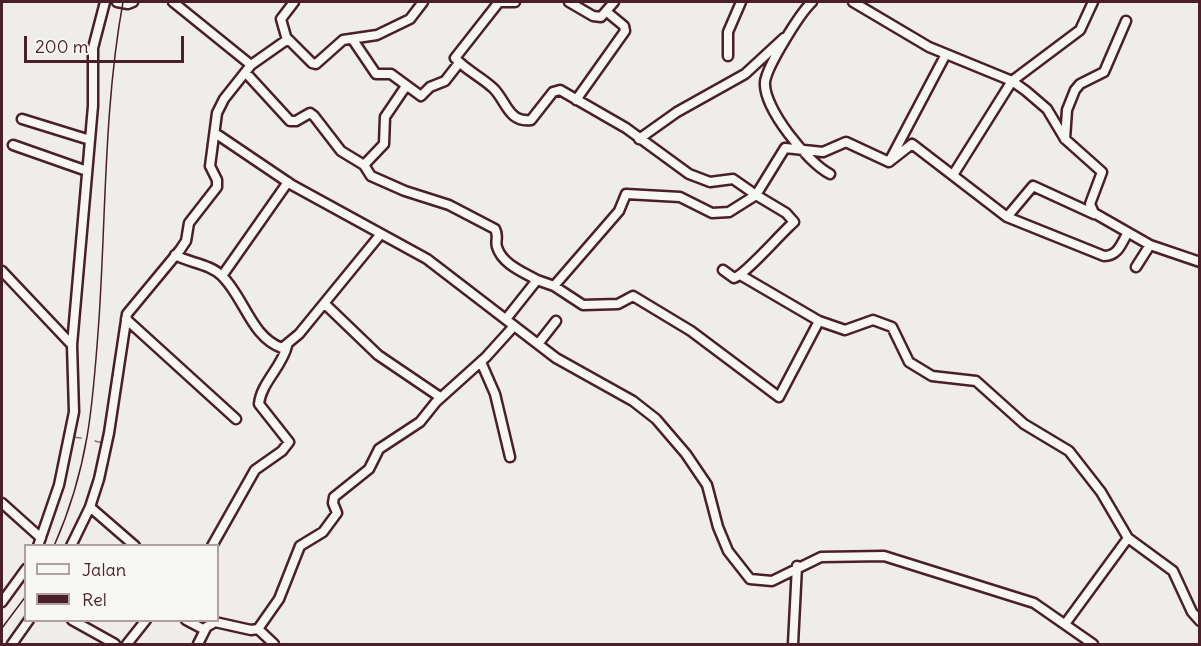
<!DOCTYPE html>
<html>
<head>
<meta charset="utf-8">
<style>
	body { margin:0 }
	#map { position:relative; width:1201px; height:646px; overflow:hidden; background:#efedea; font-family:Delius,sans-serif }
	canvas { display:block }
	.frame { position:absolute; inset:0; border:3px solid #4a1f2b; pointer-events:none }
	.legend { position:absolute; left:24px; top:544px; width:195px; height:78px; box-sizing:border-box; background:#f6f6f2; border:2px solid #b1a0a2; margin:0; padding:8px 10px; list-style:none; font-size:18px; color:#4a1f2b }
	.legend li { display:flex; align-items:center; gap:12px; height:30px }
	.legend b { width:30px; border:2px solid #b1a0a2 }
	.scale { position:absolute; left:24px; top:36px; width:160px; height:27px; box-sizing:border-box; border:3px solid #4a1f2b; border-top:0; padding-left:8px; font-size:18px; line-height:21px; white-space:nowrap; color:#4a1f2b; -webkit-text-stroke:4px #f6f6f2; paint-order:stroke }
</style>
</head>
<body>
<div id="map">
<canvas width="1201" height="646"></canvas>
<div class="frame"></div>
<ul class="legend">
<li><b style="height:8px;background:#f6f6f2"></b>Jalan</li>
<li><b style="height:8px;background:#4a1f2b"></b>Rel</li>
</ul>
<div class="scale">200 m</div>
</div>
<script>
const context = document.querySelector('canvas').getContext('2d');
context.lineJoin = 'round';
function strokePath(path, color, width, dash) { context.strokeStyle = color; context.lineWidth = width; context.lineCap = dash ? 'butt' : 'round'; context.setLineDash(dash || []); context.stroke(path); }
strokePath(new Path2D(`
	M73,437L81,438
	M95,441L103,443`), '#8a6f74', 1.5);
const minor = new Path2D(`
	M117,2L128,4L133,2
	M499,2L455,58C466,70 481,77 493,88C506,100 508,123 531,120L553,92L560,90L626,128L689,174L710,182L733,179L756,195L785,148L823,152L846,142L889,162L912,144L1007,217L1104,256C1118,256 1121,244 1127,234
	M501,2H515
	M569,2L593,16L601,17L614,2
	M812,2C800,13 767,66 765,82C763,108 808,163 830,174
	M853,2L929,47L1012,81L1026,91L1047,109L1065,139L1102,172L1090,204L1094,213L1150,245L1200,262
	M287,40L281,19L294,2
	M353,40L376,74H391L421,96L430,87L445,81L459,63
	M728,56V32L741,2
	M251,65L288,39L312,63L316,64L343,40L377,35L410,19L423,2
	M246,73L290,121H296L310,113L314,116L341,151L364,165L371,176L405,191L449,205L495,229C499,236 495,240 497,247C502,264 523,272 537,280L506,319
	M576,100L625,31L624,26L607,12
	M22,119L90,140
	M215,133L292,185L427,259L556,358L633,401L656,419L686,454L707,485L718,527L728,551L750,579L772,581L821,557L884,556L1034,603L1093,644
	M639,139L677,112L745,74L784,38
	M1065,139L1067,110L1075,90L1080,84L1104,72L1126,21
	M13,145L87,171
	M890,160L946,54
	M364,165L384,144L385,117L406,86
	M953,175L1012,81L1080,30L1093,2
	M1007,217L1033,186L1094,214
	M175,255C190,263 210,264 222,276C244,297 251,337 282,348L299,334L380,235
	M1136,267L1150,245
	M2,271L72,345
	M222,276L288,182
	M537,280L554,286L619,211L626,194L680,197L712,213L729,212L756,195L786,213L794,222C781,233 745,275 734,278L723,270
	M554,286L583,305L618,304L633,296L691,331L779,397L819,321L742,276
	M325,304L378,355L440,397
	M126,319L236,419
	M819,321L845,330L873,320L892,327L909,362L932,376L976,381L1024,424L1069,451L1101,492L1128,538L1173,571L1192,612L1200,621
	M538,344L556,321
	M481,362L495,394L510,457
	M2,503L41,538
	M90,507L135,546
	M38,546L59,485L74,412L72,345L93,106V48L105,2
	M71,546L90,507L99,479L109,433L127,314L180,250L186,241L189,223L217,187V180L210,166L217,113L224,99L251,65L173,2
	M212,546L255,470L282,451L289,442L259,404C261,383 282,367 287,346
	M2,602L26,569
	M72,620L115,644
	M186,620L203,629L215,622L251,630L258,629L279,599L300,546L323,532L337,513L333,503L334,497L369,469L379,449L420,422L436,402L486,357L514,326
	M1065,624L1128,538
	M258,629L274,644
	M12,644L29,620
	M127,644L146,620
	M198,644L206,628
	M793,644L797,566`);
strokePath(minor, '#4a1f2b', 13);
strokePath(minor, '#f6f6f2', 8);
strokePath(new Path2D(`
	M54,546C89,467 93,404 99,319C106,214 104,106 123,2
	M2,628L26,596`), '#4a1f2b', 1.5);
</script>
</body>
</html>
